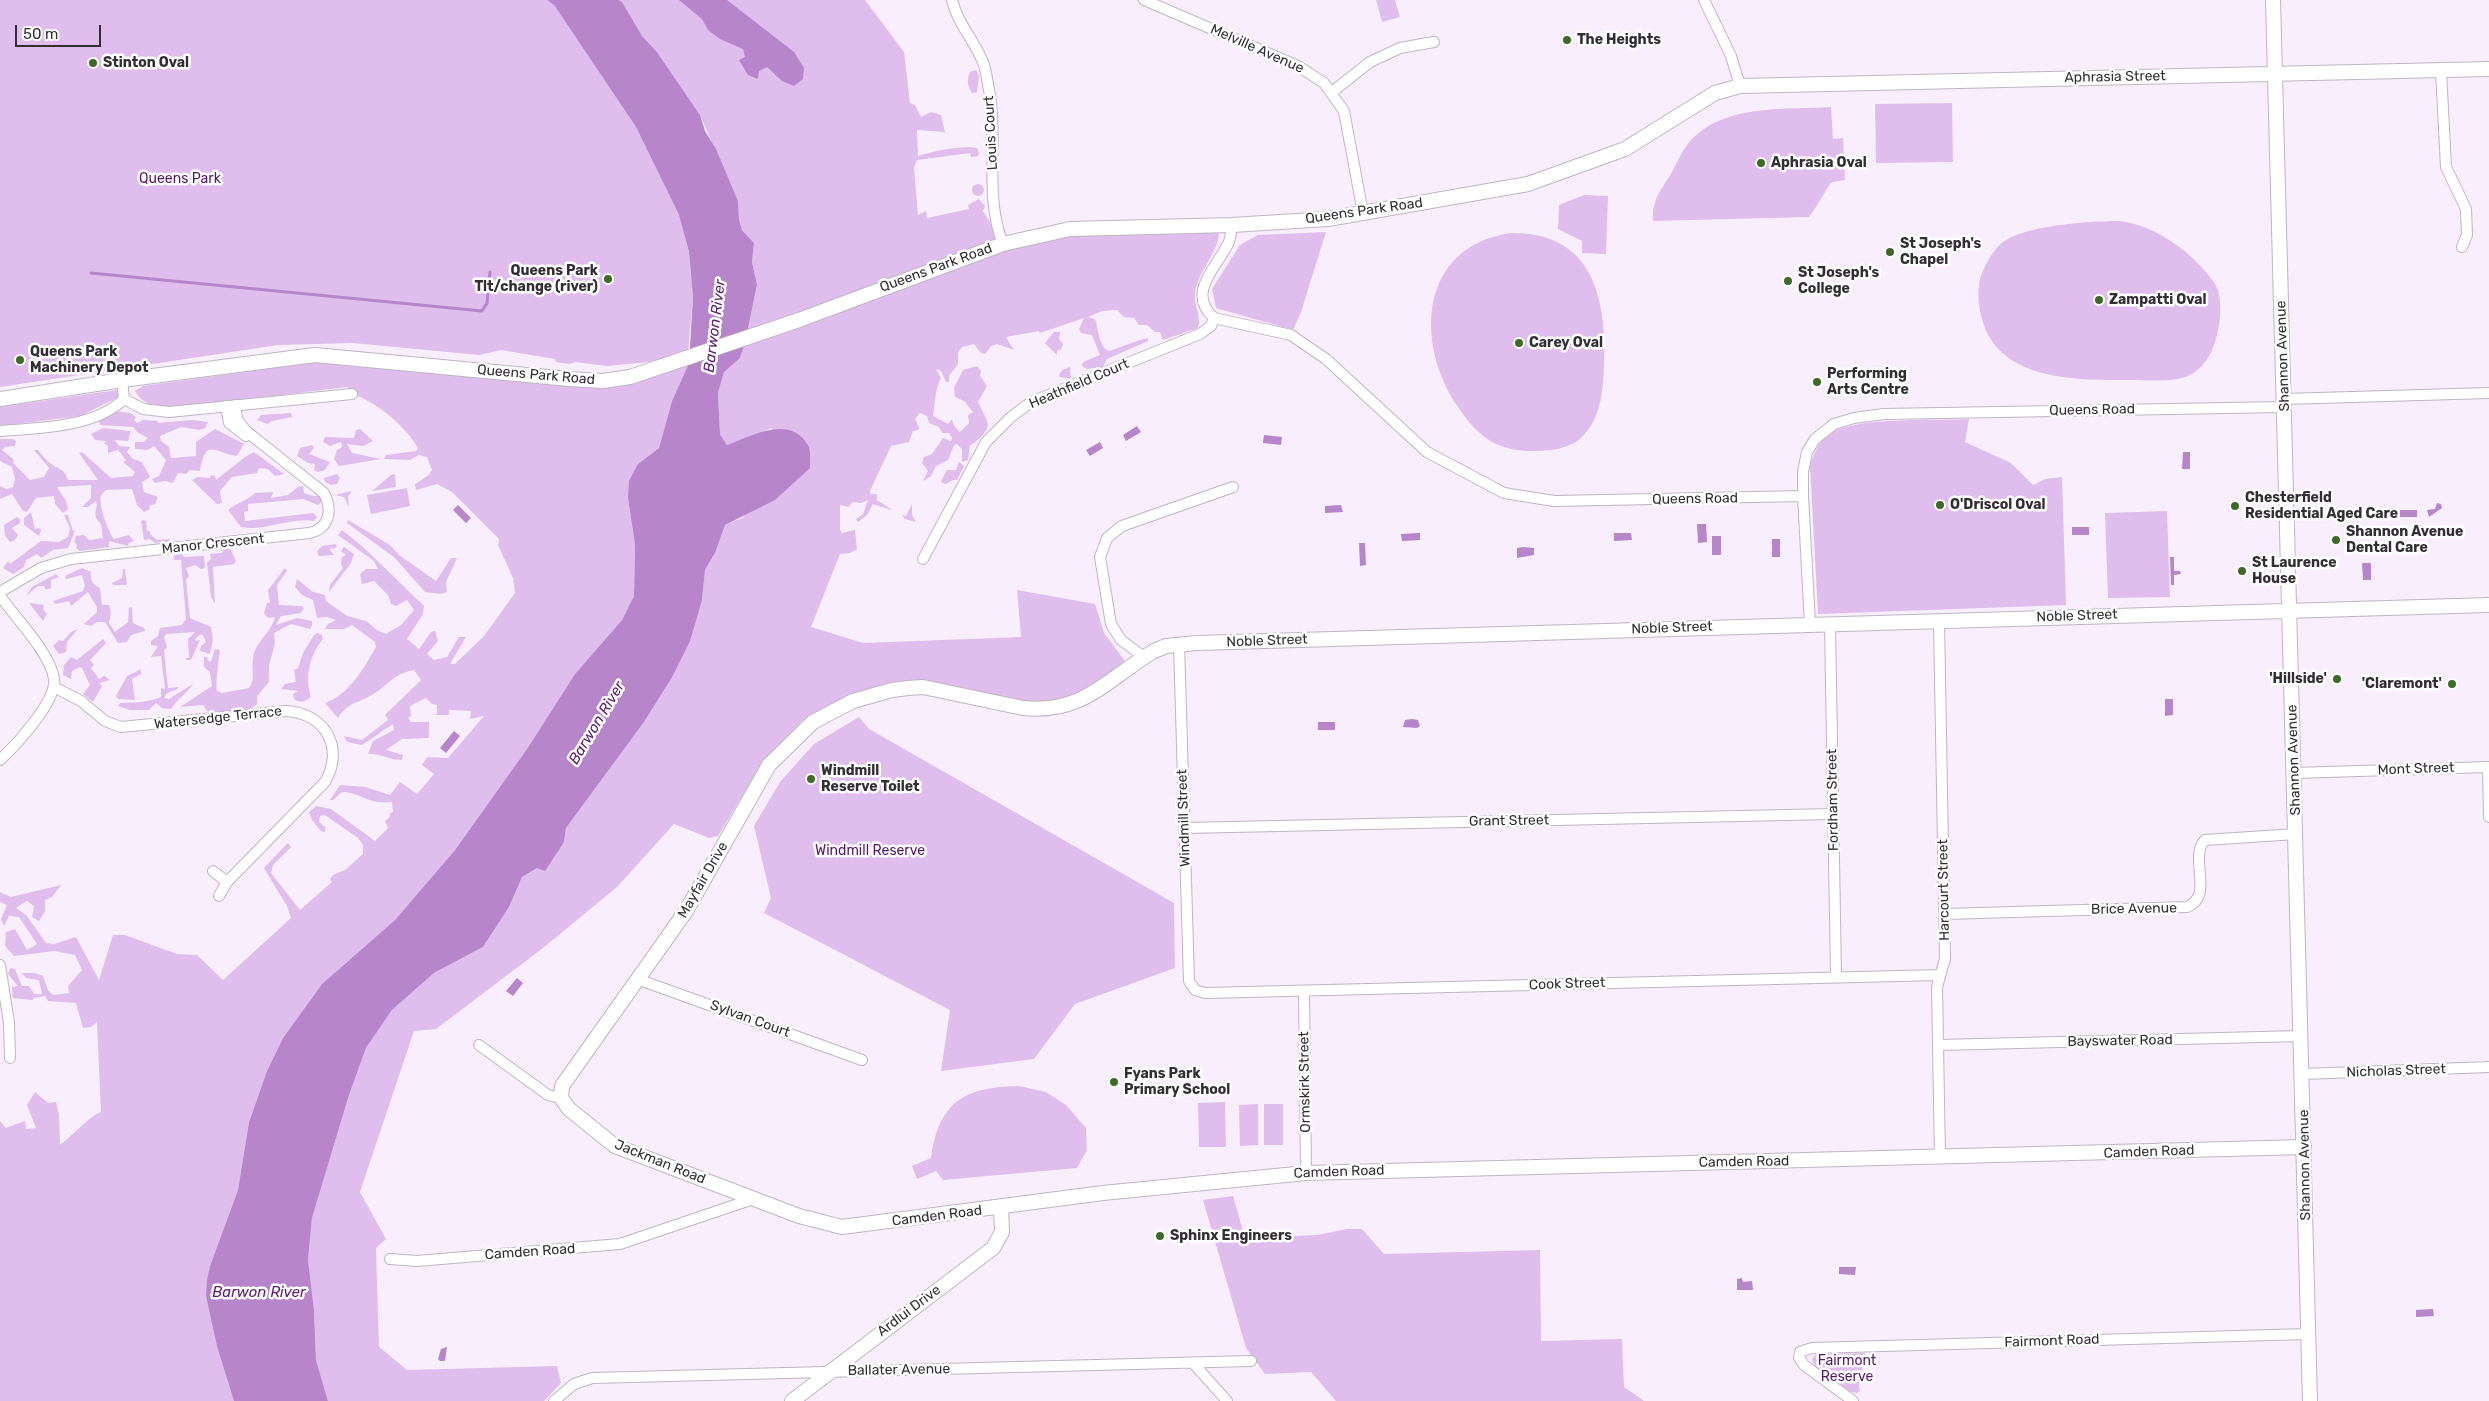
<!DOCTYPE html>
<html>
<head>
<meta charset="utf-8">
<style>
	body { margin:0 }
	#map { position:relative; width:2489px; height:1401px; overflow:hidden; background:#f8eefd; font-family:Rubik,sans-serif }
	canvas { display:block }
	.scale { position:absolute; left:15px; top:25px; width:86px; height:22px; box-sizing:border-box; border:2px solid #322e34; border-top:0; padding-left:6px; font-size:15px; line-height:18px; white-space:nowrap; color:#322e34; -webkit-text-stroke:4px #fff; paint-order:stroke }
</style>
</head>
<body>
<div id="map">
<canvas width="2489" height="1401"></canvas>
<div class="scale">50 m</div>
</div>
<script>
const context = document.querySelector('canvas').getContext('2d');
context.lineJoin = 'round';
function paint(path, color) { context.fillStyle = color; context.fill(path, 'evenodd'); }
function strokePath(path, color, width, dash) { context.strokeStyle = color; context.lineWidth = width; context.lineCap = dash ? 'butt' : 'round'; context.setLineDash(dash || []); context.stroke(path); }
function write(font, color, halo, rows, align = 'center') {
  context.font = font + ' Rubik,sans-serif'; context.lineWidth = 5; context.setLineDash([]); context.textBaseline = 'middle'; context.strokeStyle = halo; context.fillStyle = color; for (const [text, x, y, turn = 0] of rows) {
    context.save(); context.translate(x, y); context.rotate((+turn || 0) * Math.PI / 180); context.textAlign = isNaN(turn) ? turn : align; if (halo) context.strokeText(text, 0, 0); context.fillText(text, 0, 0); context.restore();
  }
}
paint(new Path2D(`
	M0,0H547L554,5L636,127L679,215L689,252L693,297L688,353L649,362L607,366L575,362L570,364L556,362L555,359L501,350L479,355L353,343L278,345L0,387Z
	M619,0H865L904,52L910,103L915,105L921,117L931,112L941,115L945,132L917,130L918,156C933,151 964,145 977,148L979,153L978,156L971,157L970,153L917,160L914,167L918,215L926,211L927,218L969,209L968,205L979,199L985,206L983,211L1001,240L1139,225L1219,232C1218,255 1197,271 1195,294C1194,306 1202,318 1198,328L1163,340L1160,332H1155L1147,325H1139L1134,318L1124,317L1117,310L1102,311L1088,317L1095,319C1099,330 1098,346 1109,351L1143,339L1148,338V341L1107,359L1103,367L1087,369L1082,366L1083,362L1100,355L1092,335L1081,333L1079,329L1084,318L1040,333L1039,331L1006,337L1014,350L997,344L991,346L985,354L981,353L974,344L962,347L958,352V364L949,376V382H946L941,371L936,369L941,378C935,389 935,403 933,416L948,424L952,419C953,425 955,427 960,432L969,423L968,415L973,412L964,401L955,397L954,388L963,370L977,366L981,371L980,376L987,386L978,402C980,406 988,421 988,424C989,431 975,444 970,445L968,460L962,462V449L957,444L954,445L948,460L936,466L931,476L923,481L928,471L922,463L924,457L932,454L943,438L951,441L952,438L949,433H942L939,427L929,423L927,416L920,413L915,419L919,427L918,430L913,431L909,442L891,446L870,491L871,494H877V500L894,511L873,504L867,515L858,522L856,519L863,514L868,500L861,503L853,502L848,507L840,505V530L842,533L855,530L857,549L850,553L840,554L811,627L863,643L1021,637L1017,590L1095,604L1104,633L1125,661L1083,693L1042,703L971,692L878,688L802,721L761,765L718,836L709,838L674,824L617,887L543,948L436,1029L414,1031L360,1192L386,1239L376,1248L379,1347L407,1370L557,1366L561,1383L544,1401H328L316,1360L314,1310L308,1260L312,1218L349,1095L366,1048L392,1010L434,973L483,947L509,907L522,877L537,868L564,842L566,828L644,722L671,679L702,600L705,570L715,553L725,525L744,517L772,428L727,445L720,434L718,393L724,371L740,358L745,343L757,286L752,262L754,243L742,230L739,219L738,201L700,115L657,52L642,36Z
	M1376,0H1395L1400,17L1382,22Z
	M976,70L979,76L977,92L972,93C968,86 966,80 970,72Z
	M1952,103L1953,162L1876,163L1875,104Z
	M1831,107L1833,139L1843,138L1845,180C1841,181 1836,181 1832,182C1828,185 1816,209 1809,217L1653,221C1652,198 1661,191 1672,172C1677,163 1681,153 1687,145C1720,103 1784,110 1831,107Z
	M972 190a6 6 0 1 1 12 0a6 6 0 1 1-12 0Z
	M1584,195L1608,196L1606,254L1582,253V241L1558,229L1559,205Z
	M2120,221C2156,226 2191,251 2213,281C2222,293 2221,310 2219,325C2216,344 2209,365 2190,375C2174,383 2148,380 2130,380C2078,380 1999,382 1982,319C1978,304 1976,285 1983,271C1988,259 1996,245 2008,239C2032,225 2092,221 2120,221Z
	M1326,232L1301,312L1293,330L1216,308L1212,289L1240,245L1258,235Z
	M1511,233C1593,232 1607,298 1604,366C1603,391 1601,418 1582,437C1574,445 1563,448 1552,450C1532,452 1514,452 1496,444C1480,436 1468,422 1458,407C1414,343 1419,246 1511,233Z
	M1054,332H1060L1059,339L1063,344L1061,349L1057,351V355L1045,343Z
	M317,362L603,388L651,378L689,363L672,401L659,448L638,464L628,498L635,545L634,596L622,620L575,674L527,749L455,850L395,920L322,984L283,1038L267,1071L249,1122L238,1190L210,1266L206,1296L234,1401H0V1121L6,1128L25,1121L26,1129L36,1128L27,1105L35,1092L48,1103L56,1102L59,1115L60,1145C71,1137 91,1115 101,1112L97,1022L91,1027L83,1028L76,1003L48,1001L45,996L34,998L32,1000L13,998L12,987L18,986L8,974L10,968L15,969L22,986H29L34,994H42L39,980L26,978L22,973H35L43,976L48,990L53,995L69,993L68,986L82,970L75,955L54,951L14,956L5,946L6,932L15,929L27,950L37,944L19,917L9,916L4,926L1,919L7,905L0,902V892L11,897L61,885L52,897L45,900V911L39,921L32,917L34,906L27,901L16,908L26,915L46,943L54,944L76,937L99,980L113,935H125L177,954L197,955L223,980L291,918L287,906L264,868L288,843L291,847L273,865L271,873L300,910L332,882L330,879L333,875L345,870L363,854V845L358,838L325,815L320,816L319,822L325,827V832L321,831L312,820L309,812L316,806L331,809L375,841L388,828L385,821L390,817V813L393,812L392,802C367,805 361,792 342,792L333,800H330L340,785L365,787L390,795L400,782L417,794L434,774L422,765L427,757L448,758L484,716L470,719L471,711L449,710V715H435L437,713V705L432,704L426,698L410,706L411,716L408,718L411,722H429V738L402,739L386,750L403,755L402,760C390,760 380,753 368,754L373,741L394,730L393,724L362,745L347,742L344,736L362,740L388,720L385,715L421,680L414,670C392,674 387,687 370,696C357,703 346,704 338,718L325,703C349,695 364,668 376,647L375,642L352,625L344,629H325L328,624L336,620L327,617L317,618L313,600L302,595L295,587L297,579L313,592L325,595L326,601L347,616L366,621L377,630L386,634L401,625L414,610L407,600L396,606L391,604L388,595L374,581L362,584L360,574L366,569H378L374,561L338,535L342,530L363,547L424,606L423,614L407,639L419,649L431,632L435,631L438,641L427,654L434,660L447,657L459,637H466L450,664H455L484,636L515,593L513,578L498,545L499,539L452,492L437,484L416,490L415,484L429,475L432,470L427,457L419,455L410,460L384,459L386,455L416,451L418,448C408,431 390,414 373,404C364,398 354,396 347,387L175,408C159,406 144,407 135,391L143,386Z
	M1070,367L1071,379L1060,377L1059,375L1062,370Z
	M117,390L119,397L80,416L0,426V407Z
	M116,411L130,413L136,417L134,420L137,423L143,420L158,421V423L192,420L208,422L205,428L200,430L181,427L160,436L161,441L169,447L171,458L196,456V442L215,429L244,444L237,456C214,453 206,437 200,471L190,470L186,474L178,473L173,483L165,481L155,483L152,479L159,476L166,460L154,446L148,450L135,449V442H143L148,438L137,432L133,427L100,425L99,419Z
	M291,413L292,417L272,421L268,424L257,420L261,415Z
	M1969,419L1965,442L2011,463L2033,485L2045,479L2062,477L2066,605L1818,614L1810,465C1814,455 1818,442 1827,435C1855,416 1934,421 1969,419Z
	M103,428L131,431L128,441L115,440L119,446L130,447L127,452L133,459L142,462L150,477L142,482L144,492L158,497L155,504L149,506L150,509L144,512L137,505L132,489L106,490C104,492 102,494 101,496C98,504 109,534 114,539L129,535L134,541L129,543L128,546L109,541V547L80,551L76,548L77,545L74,542L76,536L84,535L89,540L103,538L101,524C95,519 94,513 97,506L96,501L88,507H82L91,498V485L57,487L66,501L68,509L63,513L55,504L54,496L36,498L27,512L23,511L12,494L0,499V479V486L6,489L13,487L15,479L12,467L0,461V439H13L16,441L15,446L5,447L2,450L13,459L14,464L30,480L44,477L49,468L34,450H38C42,455 46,460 50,463C58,469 65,469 68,480H98L79,453L82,452L111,478L133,476L135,472L123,462L126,460L118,450L108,453V446L104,443L106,441L95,440L91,434Z
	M360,429L373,441L363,446L347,444L352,453L381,459L339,466L334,459L337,450L342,447L341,442L330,446L323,442L325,437L354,438L356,430Z
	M312,445L314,448L309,454L330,462L325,470L318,472L314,470L315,464L308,463L297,456L300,448Z
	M254,452L284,474L275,476L268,469L259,468L257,473L232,477L220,491L222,503L217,504L192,480L198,477L210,478L211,475L215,476L216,480L245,457Z
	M959,462L964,466L957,480H953L946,484L942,483L941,481L947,470H956Z
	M337,474L340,478L337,484L331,485L325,482L324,478Z
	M395,474L396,487L372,491L391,475Z
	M303,486L304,493L313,496H321L322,501L318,505L303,499L248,504V511L244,512L245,521L313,513L317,517L314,521C289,517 265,532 241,527L228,510C236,503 247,501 255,493L273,492L271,498L288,495L298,487Z
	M407,488L410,506L371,514L367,495Z
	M352,491L348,496L349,507L344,497L335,495Z
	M912,504V515L916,522L905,519L902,515L906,516Z
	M2167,511L2170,597L2108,598L2105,513Z
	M31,512L35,529L39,528L41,530L39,536L24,525V518Z
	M64,515H68L73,531H75L68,548L53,550L41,558L37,554L26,560L24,567L13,574L3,568L8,561L10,564L41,541L59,542L68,537L70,528Z
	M17,517L20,519V523L12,528L18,535L15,540L10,542L5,536L4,525Z
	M143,520L146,521L147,531H150V534L157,540L170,539L169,542L155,543L150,539L144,540L141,521Z
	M348,520L390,545L399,555L436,581L451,558H457L446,582L447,592L441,594L425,592L394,557L347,523Z
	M335,544L337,546L335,548L329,549L334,555L319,556L317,551L322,546Z
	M344,547L354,554L351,563L329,592L330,585L343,568L341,564L342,557L346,555L341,551Z
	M224,548H230L236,561L234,564L213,567L215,603L211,597L207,563L211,559L210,554L222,553Z
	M177,554H182L184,557L204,556L205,568L201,569L195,565L186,568L189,576L186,580L190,618L211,627L213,640L210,654L200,651L201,646L206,642L203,635H200L196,638V641L200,640L191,660H187L185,658H189L188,639L195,632L166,634L164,637L167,648L164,650L168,688L178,687V689L167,693L164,698L169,699L193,684C187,693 177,699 171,709L162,708L156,703L149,710H130L118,706L120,703C135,702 147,703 161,697V688L165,689L161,656L151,657L158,646L151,645V641L158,636L160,628L182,625L186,619L181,560H174L173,557Z
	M82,568L91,572C90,580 92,584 100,588L102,605H109L111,613L109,623L115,632L128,622L129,608L132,607L133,623L144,628L145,631L131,635L127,642L118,643L105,622H97L91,626L84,624L97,612V607L88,592L71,606L69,601L56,604L53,601L83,591L85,585L82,575L66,579L65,576Z
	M285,568L287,571L277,585L279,605L301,606L304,608L301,613L281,616L276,625L297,618L312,621V625L310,629L291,624L274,633L275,644L269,665V682L257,696V704L251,709L213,713L207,711L203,705L180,707L212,686L210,672L204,667V657H207L209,662L211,661L215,649L220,650C219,659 215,684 217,691L222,693L249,688C256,679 251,669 253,658C255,642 271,633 275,617L268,618L264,613L267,603H270L268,590Z
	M123,569H125L127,585H113L112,583L122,578Z
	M56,574L59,577L51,580V588L46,590L44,586H38L26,596L32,587Z
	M29,603L44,605L43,609L47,614L43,621Z
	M78,629L67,642L66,652L59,654L53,646L59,640L63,641L71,632Z
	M317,633L322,635L323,639C310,655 304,677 311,697C305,701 301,704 294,699L293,694L298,691L281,689L285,684L296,682L294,670L298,668L303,653L314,635Z
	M103,639L106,643L90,660L94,665L91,668L99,679L104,676L110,680L99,683L102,686L93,702L83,694L90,685L82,668L80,667L72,671L71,679L63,675L64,665L71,657L77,660Z
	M141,669V674L132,679L135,700L118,699L116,696L127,676Z
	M859,717L869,729L1174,903L1175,968L1075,1004L1034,1059L941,1071L950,1010L764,913L771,898L754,826L780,782L814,744Z
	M1019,1086L1046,1092L1066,1105L1086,1128L1087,1150L1077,1168L943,1180L936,1171L917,1179L912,1166L931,1158C939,1101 965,1087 1019,1086Z
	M1225,1102L1226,1147H1199L1198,1103Z
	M1258,1104V1145L1240,1146L1239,1105Z
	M1264,1104H1283V1145H1264Z
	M1233,1196L1245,1238L1318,1235L1347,1229H1362L1384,1254L1540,1250L1541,1341L1622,1339L1624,1387L1644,1401H1336L1311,1372L1265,1374L1246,1348L1203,1200Z
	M1865,1353L1868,1359C1861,1367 1857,1381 1860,1391L1857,1393L1851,1392L1815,1366L1812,1360L1814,1356L1818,1354Z`), '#dfbeed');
paint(new Path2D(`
	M547,0H619L622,2L642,36L657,52L700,115L705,131L716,149L738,201L739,219L742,230L754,243L752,262L757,285L745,343L740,358L724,372L718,393L720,434L727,445C751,436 790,414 808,445C811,450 810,461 810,468L775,500L725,525L715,553L705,570L702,600L690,641L671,679L644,722L566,828L564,842L545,871L537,868L522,877L509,907L483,947L434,973L392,1010L366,1048L349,1095L312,1218L308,1260L314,1310L316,1360L328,1401H234L217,1346L206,1296L207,1280L210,1266L238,1190L249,1122L267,1071L283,1038L322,984L395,920L455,850L527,749L575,674L622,620L634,596L635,545L628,498L629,481L638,464L659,448L672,401L689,363L693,297L689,252L679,215L636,127L554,5Z
	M679,0H727L794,52L804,68L803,79L794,86L782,81L767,67L759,71L758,79L748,75L739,60L745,57L743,49L720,39L708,30L702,19Z
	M1137,426L1141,432L1126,441L1123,435Z
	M1264,435L1282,437L1281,445L1263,443Z
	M1100,442L1103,448L1090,456L1086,450Z
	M2183,452H2190V469H2182Z
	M2437,503L2441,504L2442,508L2429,517L2427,510L2435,509Z
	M458,505L471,518L466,523L453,510Z
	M1341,505L1343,512L1325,513V506Z
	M2400,510H2417V517H2400Z
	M1697,524H1706L1707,542L1698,543Z
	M2072,527H2089V535H2072Z
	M1420,533V540L1402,541L1401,534Z
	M1614,533H1631L1632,540L1614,541Z
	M1712,536H1721V555H1712Z
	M1772,539H1780V557H1772Z
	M1359,543H1365L1366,565L1360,566Z
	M1523,547L1534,548V555L1517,558V548Z
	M2170,557H2174V571H2180L2181,574L2174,575V585H2171Z
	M2371,563V580H2363L2362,563Z
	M2165,699H2173V715L2165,716Z
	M1412,719L1418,720L1420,726L1417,728L1403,727L1405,720Z
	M1318,722H1335V730H1318Z
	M454,731L460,736L446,753L440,748Z
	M517,978L523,983L513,996L506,991Z
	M1839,1267H1856L1855,1275L1839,1274Z
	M1742,1278L1743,1282L1752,1281L1753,1290H1737V1279Z
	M2433,1309L2434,1316L2416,1317V1310Z
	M447,1347L445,1361H440L438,1359L441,1349Z`), '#b685ca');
strokePath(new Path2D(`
	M91,273L482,311L487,303L490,272`), '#b685ca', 3);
const street = new Path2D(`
	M952,0C958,25 976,42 984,65C987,75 988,86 990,95C998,145 984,196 1003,244
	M1144,0L1298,66L1324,83L1344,111L1363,213
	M1704,0L1731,56L1740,86
	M2441,71L2446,167L2466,209L2467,235L2462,247
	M1332,92L1370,62L1400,48L1434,42
	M1232,225C1231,231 1231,238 1228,244C1216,268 1186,293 1214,318L1291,335L1326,359L1427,452L1504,493L1554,501L1803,496
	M124,399L143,409L169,412L352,394
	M2284,399L2489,393
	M226,406L229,423L246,436
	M0,431C39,428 94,428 124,399L122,380
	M923,559L986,442L1011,417L1031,402L1200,334L1211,326L1214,318
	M0,592L41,568L71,559L309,533C329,529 333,511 324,493L246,431L237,419L235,405
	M0,596C15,617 51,654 54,679C57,701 16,745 0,760
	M1939,621L1945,959L1937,987L1940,1158
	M1810,624L1803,496V472L1807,452L1815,439L1834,424L1854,418L1884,414L2284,407
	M1830,624L1836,976
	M1179,644L1189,981L1195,990L1205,993L1940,975
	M1144,657L1121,640L1111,624L1100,557L1107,538L1122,526L1233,487
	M54,687L81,701L105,721L121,727L286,711C325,713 345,748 325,782L227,882L219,896
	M2294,773L2488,767L2489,817
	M1185,828L1833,814
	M213,871L227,882
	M1944,914L2187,907C2215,896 2188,857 2205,840L2296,834
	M0,965L9,1023L10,1058
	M637,979L862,1060
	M1304,991L1306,1173
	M479,1045L548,1095L561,1098
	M1939,1045L2301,1036
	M2303,1074L2489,1067
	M390,1259L417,1261L620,1244L753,1199
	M1193,1363L1227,1401
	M554,1401L574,1384L592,1378L1251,1361
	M1853,1401L1804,1365L1799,1358L1800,1352L1812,1348L2308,1334`);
const secondary = new Path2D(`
	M2273,0L2310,1401
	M0,399L122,380L315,355L569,379L603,381L630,377L799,320L1003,244L1070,229L1232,225L1328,219L1528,184L1625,149L1715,93L1740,86L2489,69
	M2304,1147L1306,1173L1103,1193L842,1227L799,1216L615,1146L569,1109L561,1098L562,1086L686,911L769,765L813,722L853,701L892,690L908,688L923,687L1023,708C1084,714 1107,679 1154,651L1166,646L1197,643L2489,605
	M792,1401L993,1248L1002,1232L1001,1208`);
strokePath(street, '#bfb5c3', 12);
strokePath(secondary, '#bfb5c3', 16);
strokePath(street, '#fff', 10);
strokePath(secondary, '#fff', 14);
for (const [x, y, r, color] of [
	[1567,40,5,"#3f6927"],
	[93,63,5,"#3f6927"],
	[1761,163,5,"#3f6927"],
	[1890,252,5,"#3f6927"],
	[608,279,5,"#3f6927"],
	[1788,281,5,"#3f6927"],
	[2099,300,5,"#3f6927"],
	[1519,343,5,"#3f6927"],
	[20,360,5,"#3f6927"],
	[1817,382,5,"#3f6927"],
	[1940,505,5,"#3f6927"],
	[2235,506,5,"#3f6927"],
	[2336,540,5,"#3f6927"],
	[2242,571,5,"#3f6927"],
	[2337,679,5,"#3f6927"],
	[2452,684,5,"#3f6927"],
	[811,779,5,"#3f6927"],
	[1114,1082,5,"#3f6927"],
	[1160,1236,5,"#3f6927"]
]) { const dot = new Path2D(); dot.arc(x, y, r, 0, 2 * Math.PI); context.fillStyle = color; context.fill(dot); strokePath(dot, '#fff', 2); }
write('bold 14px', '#322e34', '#fff', [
	["The Heights",1577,40],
	["Stinton Oval",103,63],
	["Aphrasia Oval",1771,163],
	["St Joseph's",1900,244],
	["Chapel",1900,260],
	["Queens Park",598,271,"right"],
	["Tlt/change (river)",598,287,"right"],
	["St Joseph's",1798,273],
	["College",1798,289],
	["Zampatti Oval",2109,300],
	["Carey Oval",1529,343],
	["Queens Park",30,352],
	["Machinery Depot",30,368],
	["Performing",1827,374],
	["Arts Centre",1827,390],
	["Chesterfield",2245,498],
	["Residential Aged Care",2245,514],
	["O'Driscol Oval",1950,505],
	["Shannon Avenue",2346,532],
	["Dental Care",2346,548],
	["St Laurence",2252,563],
	["House",2252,579],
	["'Hillside'",2327,679,"right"],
	["'Claremont'",2442,684,"right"],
	["Windmill",821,771],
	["Reserve Toilet",821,787],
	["Fyans Park",1124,1074],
	["Primary School",1124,1090],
	["Sphinx Engineers",1170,1236]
], 'left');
write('14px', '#322e34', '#fff', [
	["Melville Avenue",1257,49,24],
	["Aphrasia Street",2115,77,-1],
	["Louis Court",991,133,-93],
	["Queens Park Road",1364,211,-8],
	["Queens Park Road",936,268,-20],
	["Shannon Avenue",2283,356,-92],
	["Queens Park Road",536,375,5],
	["Heathfield Court",1079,384,-23],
	["Queens Road",2092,410,-1],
	["Queens Road",1695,499,-1],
	["Manor Crescent",213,544,-6],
	["Noble Street",2077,616,-2],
	["Noble Street",1672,628,-2],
	["Noble Street",1267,641,-2],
	["Watersedge Terrace",218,718,-6],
	["Shannon Avenue",2294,760,-92],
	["Mont Street",2416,769,-2],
	["Fordham Street",1833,800,-91],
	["Windmill Street",1184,818,-92],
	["Grant Street",1509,821,-1],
	["Mayfair Drive",703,880,-60],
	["Harcourt Street",1944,890,-91],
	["Brice Avenue",2134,909,-1],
	["Cook Street",1567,984,-2],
	["Sylvan Court",750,1019,20],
	["Bayswater Road",2120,1041,-1],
	["Nicholas Street",2396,1071,-2],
	["Ormskirk Street",1305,1082,-91],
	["Camden Road",2149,1152,-2],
	["Jackman Road",660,1162,22],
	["Camden Road",1744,1162,-1],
	["Shannon Avenue",2305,1165,-91],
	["Camden Road",1339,1172,-2],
	["Camden Road",937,1216,-7],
	["Camden Road",530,1252,-4],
	["Ardlui Drive",909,1311,-37],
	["Fairmont Road",2052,1341,-2],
	["Ballater Avenue",899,1370,-1]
]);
write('14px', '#56186b', '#fff', [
	["Queens Park",180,179],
	["Windmill Reserve",870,851],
	["Fairmont",1847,1361],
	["Reserve",1847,1377]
]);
write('italic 15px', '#5d2072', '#fff', [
	["Barwon River",715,326,-83],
	["Barwon River",597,723,-59],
	["Barwon River",259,1293]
]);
</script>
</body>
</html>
